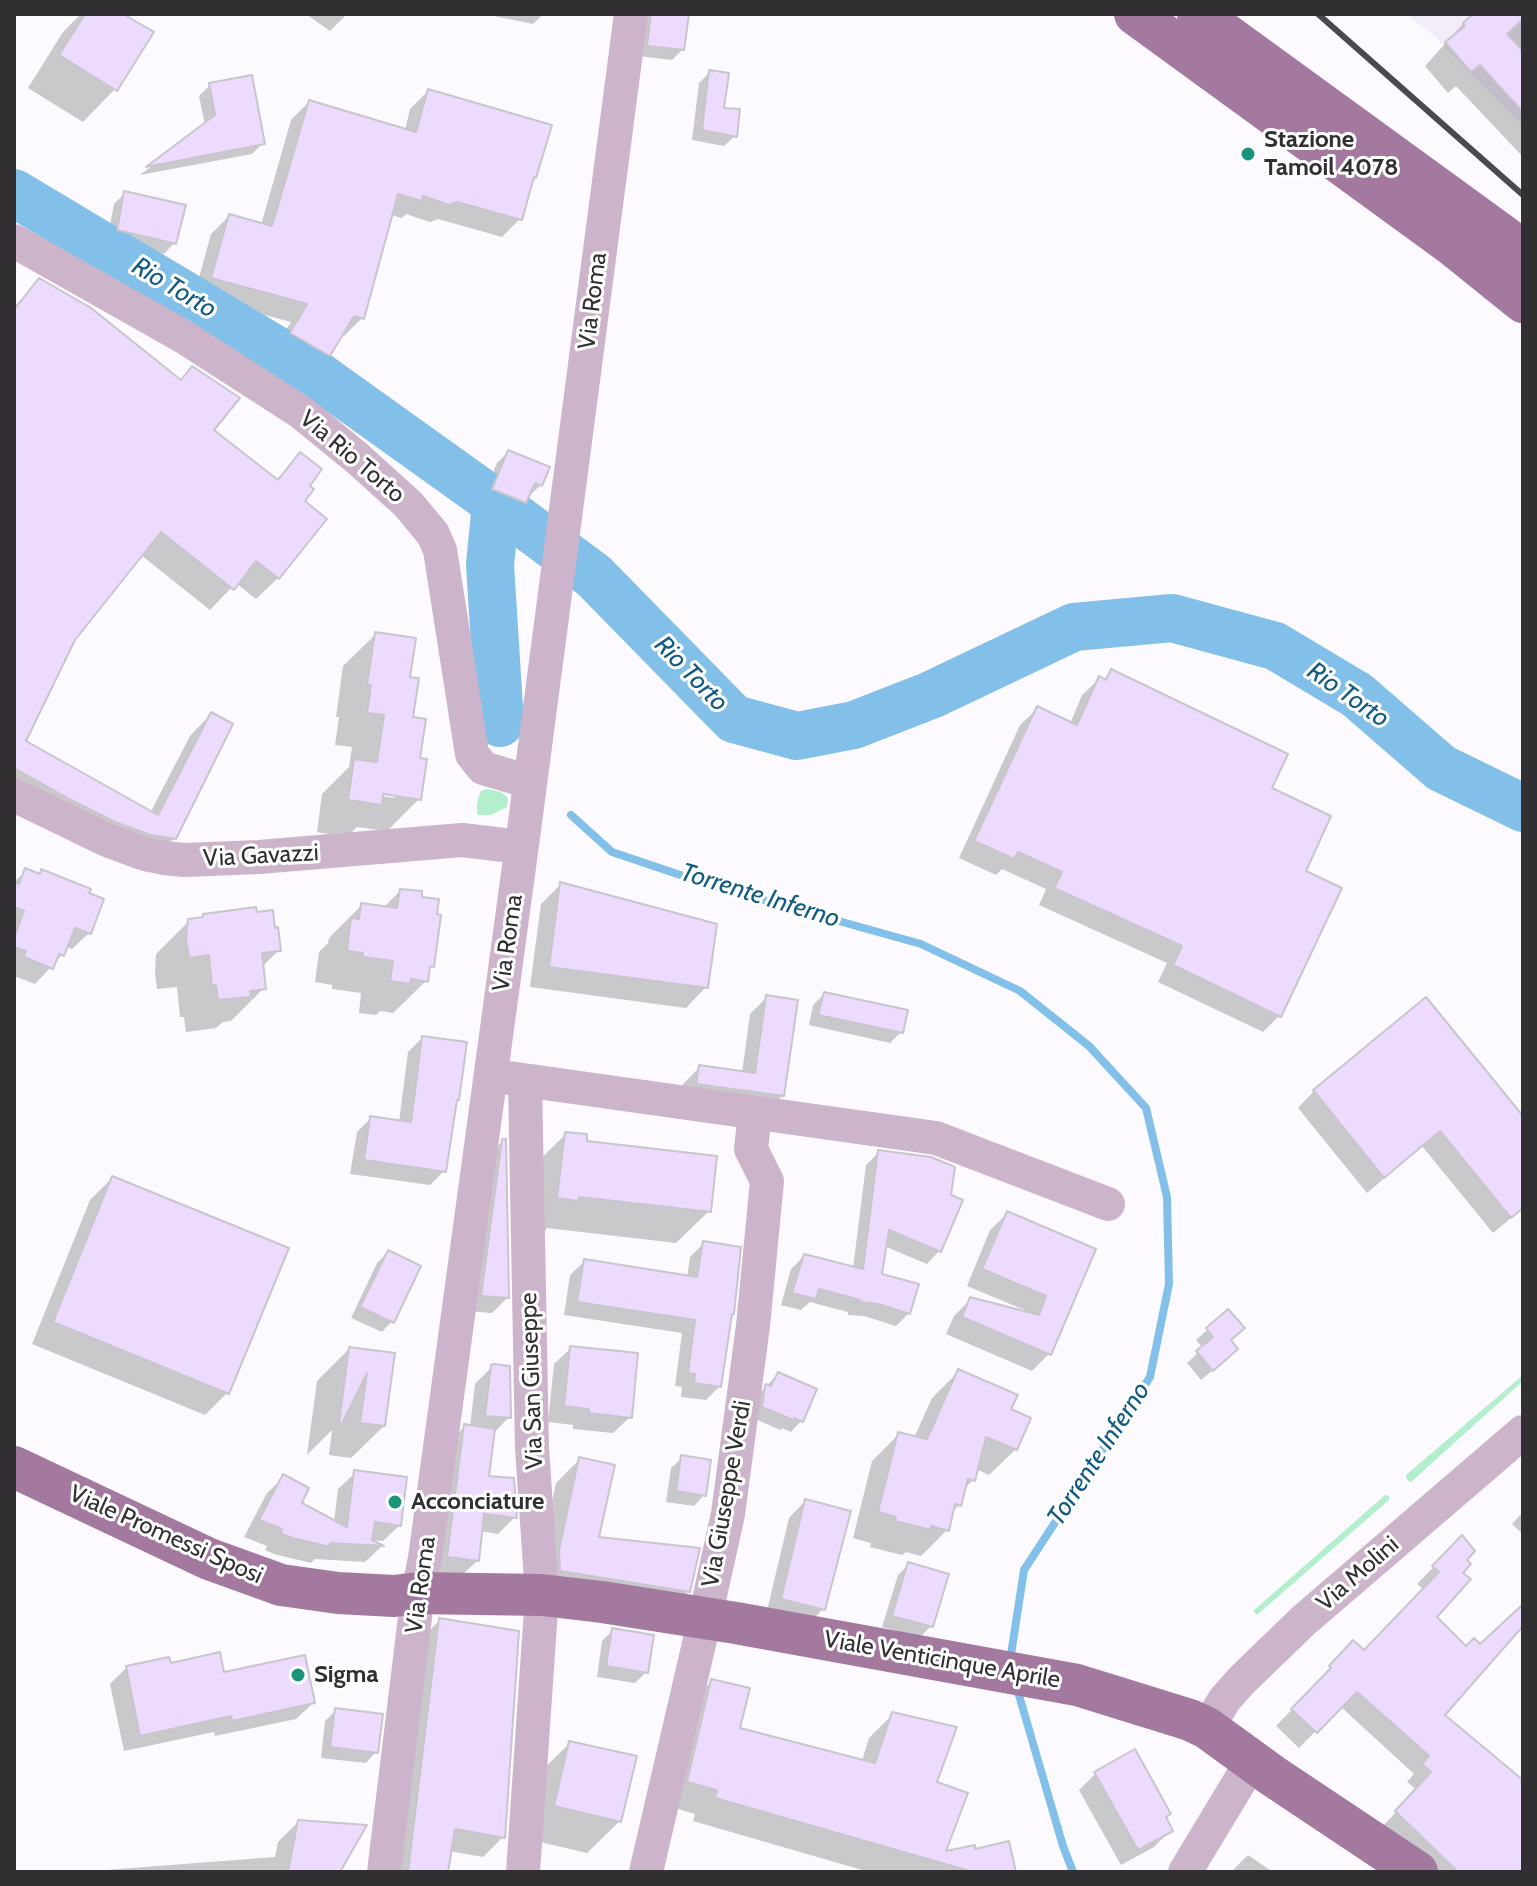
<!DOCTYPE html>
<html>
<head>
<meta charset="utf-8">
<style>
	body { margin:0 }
	#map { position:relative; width:1537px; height:1886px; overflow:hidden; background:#fcfafe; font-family:Cabin,sans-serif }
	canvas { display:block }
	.frame { position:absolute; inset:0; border:16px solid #312f32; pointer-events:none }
</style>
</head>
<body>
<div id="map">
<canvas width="1537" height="1886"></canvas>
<div class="frame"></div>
</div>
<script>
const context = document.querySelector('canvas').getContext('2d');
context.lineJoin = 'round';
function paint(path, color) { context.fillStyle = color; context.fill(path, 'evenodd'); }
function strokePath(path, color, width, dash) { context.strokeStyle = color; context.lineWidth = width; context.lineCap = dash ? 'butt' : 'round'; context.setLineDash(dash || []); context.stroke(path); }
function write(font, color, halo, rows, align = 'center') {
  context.font = font + ' Cabin,sans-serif'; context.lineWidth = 6; context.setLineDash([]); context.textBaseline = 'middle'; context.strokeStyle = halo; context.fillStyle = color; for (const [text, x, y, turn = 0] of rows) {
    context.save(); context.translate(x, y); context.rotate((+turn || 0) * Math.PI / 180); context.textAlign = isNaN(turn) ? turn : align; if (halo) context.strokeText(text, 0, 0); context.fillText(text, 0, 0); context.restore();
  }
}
paint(new Path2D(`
	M1407,14H1523V126L1435,37Z`), '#f3edfa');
paint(new Path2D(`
	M486,789C497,791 512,792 507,807L491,815H478C475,809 478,797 481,791Z
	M1523,1375V1383L1522,1382L1411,1482L1407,1480L1406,1475Z
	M1385,1495L1389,1496V1500L1257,1615L1253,1611Z`), '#b4efcd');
paint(new Path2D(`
	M81,14H120L115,89L83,122L28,88L63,32Z
	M306,14H347L330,31Z
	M484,14H543L533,24Z
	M638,14H687L683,49L672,60L637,56Z
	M1472,14H1523V157L1456,86L1448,93L1425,66Z
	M710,72L722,110L735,136L724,146L692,140L699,83Z
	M210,85L263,143L252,154L140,175L205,125L199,96Z
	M428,91L534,177L531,180L520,219L502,237L438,219L430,222L406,214L402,218L391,215L362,318L344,336L341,335L329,355L311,373L273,351L291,322L194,296L211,234L229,216L261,225L291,120L309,102L405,130L410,109Z
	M125,193L174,243L164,254L107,241L114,204Z
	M39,281L212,430L275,481L300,455L307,486L278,578L256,599L236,583L210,610L141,555L74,639L23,741L150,813L190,736L211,714L174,838L152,860L14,802V307Z
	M508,452L541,485L530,495L528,494L525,502L514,513L482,500L497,463Z
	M376,634L408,679L411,719L418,760L419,799L387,831L357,827L347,837L317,832L322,794L349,767L352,747L335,745L339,717H336L343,666ZM374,791L395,794V798L373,795Z
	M1111,672L1269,789L1304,872L1280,1015L1263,1032L1158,982L1167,963L1039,905L1046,889L1002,869L996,875L959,858L1020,725L1037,709L1070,724L1082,695L1099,679L1103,680Z
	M26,871L38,876L42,872L89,933L72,949L66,947L62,955L35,984L14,976V882Z
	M561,884L706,987L686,1008L530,987L541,904Z
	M400,891L419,898L432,966L427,971L426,981L393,1013L380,1011L376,1015L359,1013L361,993L332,989V985L315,982L319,952L328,943L329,938L361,906L383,908Z
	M204,916L279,950L261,968L264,988L231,1021L223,1022L216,1028L186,1032L184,1017H180L177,987L157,989L155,973L156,954L189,921L200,920Z
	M824,994L901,1032L890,1043L809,1025L813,1005Z
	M767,997L782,1096L766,1112L681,1100L683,1084L700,1067L742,1073L750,1014Z
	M422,1038L454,1102L444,1171L430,1185L350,1174L357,1132L371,1118L399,1122L408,1052Z
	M1314,1091L1523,1119V1208L1493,1233L1422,1146L1367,1193L1298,1108Z
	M566,1134L584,1143L709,1211L676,1243L547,1228L544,1232L533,1166Z
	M503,1141L507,1298L492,1313L466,1311L487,1157Z
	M879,1152L939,1251L927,1264L884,1246L880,1275L909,1313L896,1326L864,1316L848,1315V1312L810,1302L801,1310L781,1305L791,1269L804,1256L853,1268L866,1165Z
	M112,1178L227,1393L205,1415L32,1344L90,1200Z
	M1007,1214L1093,1250L1049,1354L1032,1371L946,1334L954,1316L971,1299L1026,1313L1027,1311L967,1286L990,1230Z
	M704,1243L720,1386L706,1400L681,1397L682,1387L675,1386L682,1333L564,1315L570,1275L584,1262L687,1278L690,1257Z
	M388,1252L392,1321L382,1332L351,1318L377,1263Z
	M1228,1311L1229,1341L1225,1360L1201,1380L1187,1363L1203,1348L1196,1340Z
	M571,1348L630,1417L613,1433L573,1429V1425L548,1422L554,1364Z
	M349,1349L393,1355L384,1426L351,1458L329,1455L332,1430L307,1455L317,1381Z
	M492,1367L509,1417L492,1435L487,1477L515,1517L498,1534L480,1531L477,1561L460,1577L432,1574L448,1443L465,1426L470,1427L475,1384Z
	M958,1372L1009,1410L1016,1449L989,1475L976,1469L973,1480L963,1490L959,1505L951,1513L947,1530L921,1556L906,1552L902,1555L870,1547L871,1543L853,1538L872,1461L898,1435L914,1438L932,1398Z
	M778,1374L801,1421L791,1432L782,1428L780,1430L753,1418L756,1397Z
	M682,1458L704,1495L694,1506L666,1502L671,1468Z
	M580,1459L597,1538L689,1591L664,1615L536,1576L556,1483Z
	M355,1473L400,1525L383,1541L368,1540L381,1547L365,1562L315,1559L311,1563L274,1554L265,1550L267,1546L244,1537L267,1493L284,1477L299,1504L334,1522L338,1489Z
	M805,1501L823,1609L807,1626L766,1615L789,1518Z
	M1523,1512V1534L1512,1524Z
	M1462,1538L1434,1618L1466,1648L1480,1647L1523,1611V1623L1442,1715L1523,1783V1872H1425L1381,1828L1417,1790L1407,1782L1414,1774L1340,1706L1299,1748L1276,1726L1316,1685L1315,1684L1337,1659L1364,1652L1424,1590L1417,1584Z
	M909,1564L931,1626L920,1637L882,1627L898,1575Z
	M439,1621L503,1837L483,1857L449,1851L446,1872H391L419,1641Z
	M613,1630L646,1672L635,1683L597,1677L602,1641Z
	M169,1665L223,1674L313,1703L296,1719L215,1736L214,1732L124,1751L110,1684L127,1667Z
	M712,1681L738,1729L862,1761L869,1738L893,1714L934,1783L943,1853L973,1852L1014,1872H869L693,1821L695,1814L665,1805L689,1704Z
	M336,1710L376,1752L366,1763L321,1758L325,1721Z
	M570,1743L620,1821L587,1853L523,1838L537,1775Z
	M1096,1773L1171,1830L1154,1847L1121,1865L1079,1790Z
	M298,1822L341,1865L340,1872H79L275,1857L278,1842Z
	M1248,1855L1273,1872H1231Z`), '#0003');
strokePath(new Path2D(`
	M571,815L612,852L710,885L921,944L1020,991L1089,1046L1146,1108L1167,1197L1169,1284L1150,1377L1024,1570L1010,1661
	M1016,1685L1063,1846L1073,1872`), '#83c0e9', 8);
strokePath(new Path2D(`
	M14,193L313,372L496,503L594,576L734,719L797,736L854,725L931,695L1074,627L1172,618L1275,646L1357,695L1441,768L1523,808
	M496,503L490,565L500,723`), '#83c0e9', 48);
const building = new Path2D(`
	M85,14H123L154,32L117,91L59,55Z
	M651,14H689L684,50L647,46Z
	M1473,14H1523V19L1507,34L1523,51V112L1480,65L1471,72L1445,42L1465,26L1463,23Z
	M709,70L729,73L724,108L740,109L737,137L702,130Z
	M252,75L265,144L146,167L215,115L209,83Z
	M428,89L552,125L536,178L534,177L522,220L457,202L449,205L423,196L422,201L398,194L364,319L354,316L330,356L290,333L307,304L211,278L229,214L272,226L309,100L416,132Z
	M124,191L186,205L176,244L117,230Z
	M39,278L91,308L181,380L192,366L240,398L214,430L278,480L300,452L322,469L310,486L314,489L305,501L327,519L279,579L256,561L234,590L161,532L75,640L26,741L158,815L211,712L233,724L176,839L150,835L115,822L71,800L14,768V310Z
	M508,450L550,467L542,486L535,483L526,503L492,489Z
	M375,632L416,638L410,677L419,678L413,717L426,719L420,758L427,759L421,800L383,794L382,805L348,800L354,759L377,762L384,715L367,713L371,685H367Z
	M1111,669L1288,754L1272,788L1331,816L1306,871L1342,888L1281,1017L1173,965L1182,946L1054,888L1062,872L1018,852L1014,859L974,841L1037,706L1077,725L1099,676L1106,680Z
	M25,868L40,874L41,869L91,889L89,893L104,899L91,934L75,928L64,956L59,954L53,969L24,957L26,951L14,947V938L24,911L14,907V882L19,884Z
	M560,882L717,924L708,988L549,967Z
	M400,889L422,891V897L439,899L437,914L441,915L434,967L430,966L428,982L411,979L410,984L390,981L393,961L363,957V953L347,951L351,918L359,919L361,903L397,908Z
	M256,907L257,912L273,910L275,928L278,927L281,951L262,953L266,989L250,991L251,997L218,1000L216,985L212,986L209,955L189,958L186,939L188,919L203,917V914Z
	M824,992L908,1010L903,1033L818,1015Z
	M766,995L798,1000L784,1096L696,1084L699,1065L755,1073Z
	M1426,997L1523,1116V1208L1511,1218L1440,1131L1384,1178L1313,1090Z
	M422,1036L467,1042L459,1100H457L446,1172L364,1160L370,1116L411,1122Z
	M565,1132L587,1134V1141L717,1156L711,1212L579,1197L578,1201L557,1198Z
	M502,1139H506L509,1298L481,1296Z
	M878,1150L931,1157L955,1167L951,1195L963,1200L941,1252L889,1230L882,1274L919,1284L910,1314L878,1304L860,1302V1300L819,1289L816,1299L792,1293L804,1254L863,1269Z
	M112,1176L289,1248L229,1394L53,1322Z
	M1007,1211L1096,1249L1051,1355L962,1317L970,1297L1039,1315L1046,1296L982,1269Z
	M703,1241L741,1247L734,1314H732L721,1387L694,1383L695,1374L688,1373L695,1320L577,1302L584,1259L697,1277Z
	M388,1250L421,1266L394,1323L360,1307Z
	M1228,1309L1245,1328L1231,1340L1238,1349L1213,1371L1196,1351L1213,1337L1206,1328Z
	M570,1346L638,1353L632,1418L589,1413V1409L564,1406Z
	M349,1347L395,1353L385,1426L360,1423L367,1373L342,1424L339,1423Z
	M494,1364L510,1366L511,1418L485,1416L491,1365Z
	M958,1369L1018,1395L1011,1409L1031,1418L1017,1450L986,1437L975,1481L968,1479L961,1506L955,1504L949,1531L931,1526V1530L895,1521L896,1517L878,1512L898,1432L927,1439Z
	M778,1372L817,1389L803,1422L794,1418L793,1420L762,1407L765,1386L766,1384L771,1386Z
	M464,1424L495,1429L489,1476L514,1478L517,1518L484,1514L479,1561L447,1557Z
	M681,1455L711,1460L706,1496L676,1491Z
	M579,1457L615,1465L599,1537L700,1548L690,1592L560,1571L559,1550Z
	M354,1470L407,1477L401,1526L375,1522L372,1540L384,1546L330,1543V1547L292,1538L280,1533L282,1529L259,1520L283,1474L309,1488L302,1503L347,1527Z
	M805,1499L851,1511L825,1610L781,1599Z
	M1462,1535L1475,1551L1467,1560L1471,1564L1463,1573L1471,1579L1437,1617L1466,1646L1474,1638L1480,1644L1521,1606L1523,1608V1626L1445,1715L1523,1780V1872H1458L1395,1811L1431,1772L1422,1764L1429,1756L1357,1692L1317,1733L1291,1709L1331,1668L1329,1666L1353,1640L1364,1650L1439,1572L1432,1566Z
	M908,1562L949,1574L933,1627L892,1616Z
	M439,1618L519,1631L505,1838L455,1829L448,1872H408Z
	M612,1628L654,1635L648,1673L606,1666Z
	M220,1652L224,1672L305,1655L315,1703L232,1721L231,1716L140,1736L126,1666L169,1657L171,1663Z
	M711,1679L750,1688L740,1728L875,1763L892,1712L957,1727L937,1782L968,1793L946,1851L975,1845V1849L1009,1841L1016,1872H973L715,1798L717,1790L687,1782Z
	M335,1708L383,1714L378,1753L330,1747Z
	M569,1741L637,1756L621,1822L554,1806Z
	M1135,1749L1171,1814L1166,1817L1173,1831L1138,1850L1094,1772Z
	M298,1820L367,1825L340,1872H288Z`);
paint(building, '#ecdbfe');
strokePath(building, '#c8c5cb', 2);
strokePath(new Path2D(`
	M14,241L184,337L302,413L357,458L408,504L433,534L440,550L472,754L483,768L530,782
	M14,795L107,840L145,854L165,858L184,860L259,857L462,840L521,847
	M502,1077L936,1138L1108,1204
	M1207,1728L1225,1699L1242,1680L1303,1621L1523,1432
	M384,1872L418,1593L425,1558L524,830L631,14
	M523,1872L542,1595L532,1448L525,1081
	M646,1872L705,1618L728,1514L753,1326L767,1181L751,1149L755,1113
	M1185,1872L1252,1761`), '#ccb5ca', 34);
strokePath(new Path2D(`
	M1135,14L1451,244L1523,302
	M1198,14L1506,238L1523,254
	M14,1467L209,1559L281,1585L338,1593L394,1596L418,1593L542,1595L602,1602L736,1623L1077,1685L1190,1720L1207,1728L1273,1776L1417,1872`), '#a3799f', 42);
strokePath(new Path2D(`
	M1318,14L1523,195`), '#4b494c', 6);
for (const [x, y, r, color] of [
	[1248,154,8,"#19947b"],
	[395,1502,8,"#19947b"],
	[298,1675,8,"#19947b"]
]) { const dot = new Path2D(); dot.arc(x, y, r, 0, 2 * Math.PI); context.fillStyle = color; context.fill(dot); strokePath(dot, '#fff', 3); }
write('bold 24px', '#312f32', '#fff', [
	["Stazione",1264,140],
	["Tamoil 4078",1264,168],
	["Acconciature",411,1502],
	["Sigma",314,1675]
], 'left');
write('24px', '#312f32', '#fff', [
	["Via Roma",593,301,-83],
	["Via Rio Torto",352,457,40],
	["Via Gavazzi",261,856,-3],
	["Via Roma",508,943,-82],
	["Via San Giuseppe",532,1381,-92],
	["Via Giuseppe Verdi",727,1494,-80],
	["Viale Promessi Sposi",166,1535,24],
	["Via Molini",1358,1574,-41],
	["Via Roma",421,1585,-82],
	["Viale Venticinque Aprile",942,1660,10]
]);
write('italic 26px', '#135b83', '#fff', [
	["Rio Torto",174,288,31],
	["Rio Torto",691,674,46],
	["Rio Torto",1348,695,35],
	["Torrente Inferno",760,896,17],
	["Torrente Inferno",1099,1454,-57]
]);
</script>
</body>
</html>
